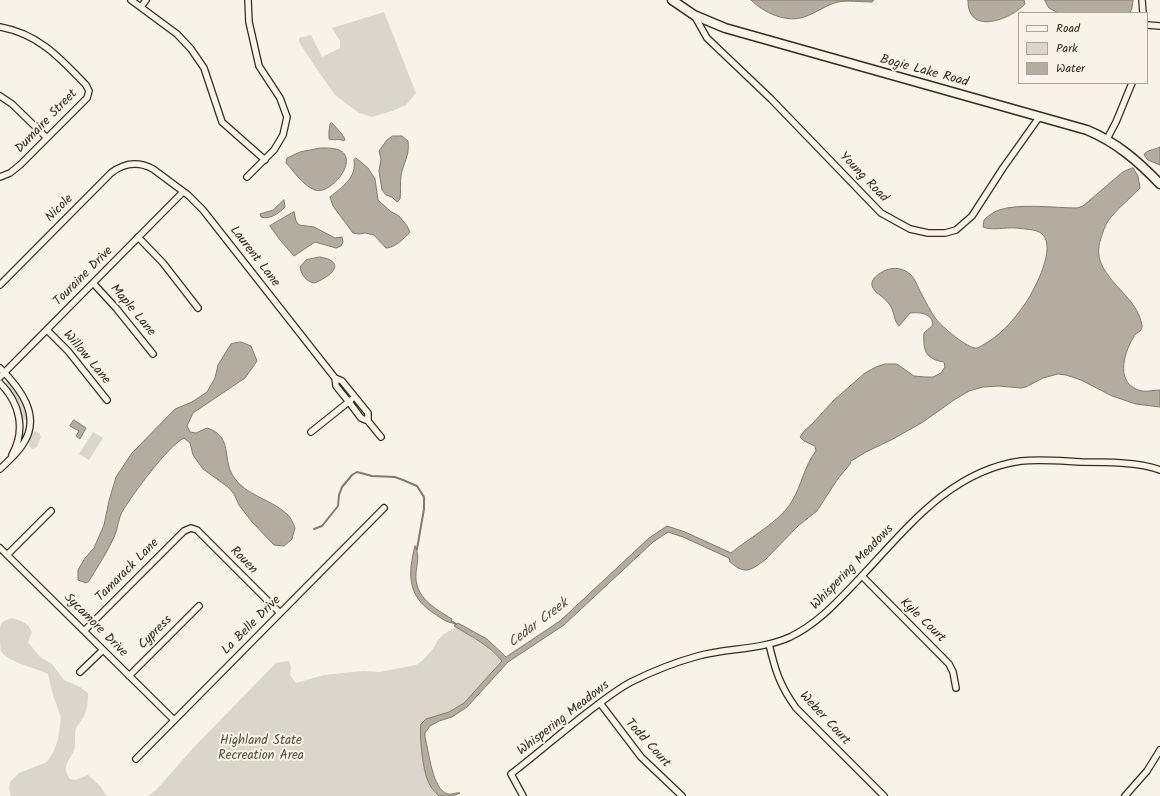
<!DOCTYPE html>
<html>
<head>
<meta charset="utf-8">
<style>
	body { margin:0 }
	#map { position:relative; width:1160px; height:796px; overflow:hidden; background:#f7f3e8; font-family:Kalam,sans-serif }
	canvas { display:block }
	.legend { position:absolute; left:1018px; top:12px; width:130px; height:72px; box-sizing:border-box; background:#f7f3e8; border:1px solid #aca397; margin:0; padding:5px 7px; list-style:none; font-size:12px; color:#3b2a1e }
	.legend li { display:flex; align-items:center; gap:8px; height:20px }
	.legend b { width:20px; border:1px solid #aca397 }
</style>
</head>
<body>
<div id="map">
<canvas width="1160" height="796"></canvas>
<ul class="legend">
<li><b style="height:5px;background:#f7f3e8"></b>Road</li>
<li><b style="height:11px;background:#dbd6cb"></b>Park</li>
<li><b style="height:11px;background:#b4aca0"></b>Water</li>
</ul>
</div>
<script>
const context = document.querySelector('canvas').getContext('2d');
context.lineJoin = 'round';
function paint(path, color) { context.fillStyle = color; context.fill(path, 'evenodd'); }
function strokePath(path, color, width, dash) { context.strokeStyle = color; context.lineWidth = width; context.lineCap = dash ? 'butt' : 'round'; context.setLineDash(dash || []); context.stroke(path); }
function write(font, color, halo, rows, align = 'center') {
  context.font = font + ' Kalam,sans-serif'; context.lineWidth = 4; context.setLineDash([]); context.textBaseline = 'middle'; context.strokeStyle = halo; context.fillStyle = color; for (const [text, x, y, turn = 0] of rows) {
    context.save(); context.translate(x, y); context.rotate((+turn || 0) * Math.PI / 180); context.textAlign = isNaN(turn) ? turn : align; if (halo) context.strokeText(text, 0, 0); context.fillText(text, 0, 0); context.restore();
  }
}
paint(new Path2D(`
	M384,12L416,93L406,105L392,111L372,117L359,113L335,95L314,65L299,42V38L311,35L322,57L340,48V41L332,28Z
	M7,381H9C17,392 30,406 26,420H24L22,418L16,399L5,384Z
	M36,431L40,434L41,437L37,447L32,449C26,444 29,434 36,431Z
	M93,432L103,438L89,460L79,454Z
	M12,618C21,621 28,622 32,632L28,642L40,657L52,664L64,680L80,687L88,693C88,701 88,710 83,718C81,721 78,724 76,728C74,734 76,741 75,747C71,761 60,764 70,779L76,780L88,775L100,786L107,796H11L9,788L10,782L19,773L47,762L54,751L58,739L61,718L53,695L48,674C36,668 7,662 1,651C0,646 0,640 0,635C0,623 0,622 12,618Z
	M456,627L484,644L502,661L464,703L449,712L421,724C419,734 423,771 428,781C430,787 434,791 439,796H148L156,790L196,745L276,663L289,661L291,667L290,675L296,683L324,675L363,671L380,672L416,665L423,660L433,649L438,640L444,634Z`), '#dbd6cb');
const water = new Path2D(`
	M751,0H874L872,2C860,2 849,0 838,2C826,5 816,13 804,17C786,23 764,13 751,0Z
	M968,0H1024L1025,4C1010,20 967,36 968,0Z
	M1045,0H1133L1132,8L1130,13H1058L1049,8Z
	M332,123L341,133L345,139L344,141C338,138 335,141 329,139V131L330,124Z
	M393,136H402L408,141C410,156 403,163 401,176C400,183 401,192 400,199L397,202L392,197L386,195L382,190L379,171L381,159L379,151L387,140Z
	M1160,147V165L1148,160L1144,155L1145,153C1150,149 1155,150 1160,147Z
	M321,148C326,148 332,148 336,149C363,156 331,196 315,190C303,186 294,171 286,163L287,158L300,152Z
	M356,158L368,168L375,179L378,200L390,211L399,216L407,226L410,232C404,239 394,248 386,248L374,235L365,233L359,234L353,233L333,206L330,197C342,187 357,178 354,160Z
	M1133,168L1138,176L1140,188C1131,198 1120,206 1112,216C1107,221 1104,228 1102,235C1094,256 1101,267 1115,284C1125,295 1137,306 1141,321C1145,333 1137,330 1133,338C1123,355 1115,385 1142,391C1148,392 1154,390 1160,390V407L1136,404L1112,396L1081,380L1066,375L1058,374L1043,378L1026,387L1021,388L998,386L983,387L969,391L954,400L923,422L893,439L866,452L851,461L850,464L837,480L817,511L798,526L765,560L755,567L748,570H744L738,568L730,562L729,558L683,537L668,532L653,542L564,625L508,662L467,707L452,717L439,721L430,726L425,733V737C429,751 432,790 448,794C452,795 456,792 460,793L453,796H439C434,791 430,787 428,781C423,771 419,735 421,724L426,719L449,712L464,703L502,661C488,644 473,638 456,627L454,626L458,623L487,639L506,657L560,621L649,538L667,526L685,532L731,553C749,538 781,521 792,501C802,485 804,466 816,451L815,446L804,441L800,437L805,430L812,424L834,400L865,373L876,367L885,364H897L914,376L925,377H933L941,373L945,367L944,362C925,359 923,350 924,333L933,325C932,313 920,312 910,313L899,326C893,319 895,314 891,307C888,301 881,296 876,292C866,282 876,275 886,270C894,267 904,268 911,275C915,279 918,287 921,293C926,302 930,311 936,319C941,326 969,350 977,348C981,347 985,343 988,342C1006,330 1015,318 1027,301C1035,288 1057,247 1042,234C1037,229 1023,229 1016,228C1005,227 993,231 983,227L984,220C988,216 993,212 999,210C1019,203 1055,208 1077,208L1083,206L1118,176L1123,172Z
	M284,200L285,207C279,213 270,220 261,217L260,214L273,210Z
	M294,212L296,221L299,225L314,227L335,238L342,237L343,242L341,246L336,248L315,242L294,256L280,240L270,226Z
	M320,257C323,258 327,258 330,260C345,268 321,281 314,283C306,281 302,276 300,267L306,260Z
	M241,342L251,346L257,361L245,378L193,413L187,426L190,432L196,433L207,428C233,436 222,458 233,476C245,496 272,499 288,515C291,518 293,523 295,528L292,539L284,546L274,545L252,522L239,505L234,494L228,487L203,469L193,455L190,443L184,438C168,446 132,495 122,512C118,519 118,528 115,535C108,551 98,566 89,581L86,583L78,580V570L85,558L94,548L104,525L109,501L116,477L132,453L175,409L192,402L207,392L215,378L218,365L231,344Z
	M74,420L86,428L80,439L76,436L79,431L70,426Z
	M415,546C420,556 417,562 416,573C414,597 434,608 452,619L451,623C444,621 438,616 432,612C407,595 408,573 415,546Z`);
paint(water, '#b4aca0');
strokePath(water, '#84786c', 1);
strokePath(new Path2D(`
	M314,529L322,526L338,506L339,495L342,487L352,475L357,472L372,476L395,477L403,480L417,486L424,497V509L417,549
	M452,622L456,624`), '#84786c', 2);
const minor = new Path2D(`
	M131,0L177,34L191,49L204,68L222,122L265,160
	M1142,0L1143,13
	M141,7L146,0
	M694,15L707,38L771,99L881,213L910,229L928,233H945L956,230L972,216L1003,168L1040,116
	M1147,25L1160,26
	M0,27C39,34 60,58 86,85L89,91L87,98L20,165L10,173L0,177
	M0,96L12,104L47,138
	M1107,139L1116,122L1132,83
	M247,177L274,150L283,135L287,117L280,98L259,66L249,22L248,0
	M138,237L163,263L198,308
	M93,283L116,308L153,354
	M0,285L111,173C124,163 138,161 153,169L188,195L203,210L335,378L336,386L349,402L361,418L368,421L381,437
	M47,330L68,351L107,400
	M0,368C20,388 42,416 23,444C17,454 8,461 0,469
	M0,377L183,192
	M335,378L342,381L368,413V421
	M0,383C20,403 26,430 12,455
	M311,432L351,400
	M0,548L174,720
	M7,555L51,511
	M862,576L949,664L953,672L956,688
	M84,631L184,531L191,528L197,530L280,613
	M769,644C775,670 780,686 796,708L884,796
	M80,672L103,650
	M129,676L199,606
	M600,703L641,757L682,796
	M136,759L384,508
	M523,796L511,774C537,754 562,732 588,712C601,702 616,690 631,682C651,672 676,662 698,656C728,648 761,650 790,637C817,624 836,603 857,581C904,532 948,471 1021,461C1041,459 1061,461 1081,462C1103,462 1140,462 1160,470
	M1125,796L1147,771L1160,750`);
const secondary = new Path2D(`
	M672,0L694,15L725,28L1087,130C1116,142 1138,161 1160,184`);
strokePath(minor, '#3b2a1e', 8);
strokePath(secondary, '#3b2a1e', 11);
strokePath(minor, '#f7f3e8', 5.5);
strokePath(secondary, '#f7f3e8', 8);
write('13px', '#3b2a1e', '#f7f3e8', [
	["Bogie Lake Road",924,72,15],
	["Dumaire Street",47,122,-46],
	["Young Road",863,178,46],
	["Nicole",60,209,-45],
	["Laurent Lane",254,257,52],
	["Touraine Drive",84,277,-45],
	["Maple Lane",132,311,50],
	["Willow Lane",86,358,50],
	["Rouen",243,561,45],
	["Whispering Meadows",853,568,-46],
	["Tamarack Lane",128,571,-45],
	["Kyle Court",922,621,44],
	["Sycamore Drive",95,626,45],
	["La Belle Drive",252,626,-45],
	["Cypress",156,633,-45],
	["Whispering Meadows",564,719,-38],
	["Weber Court",824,719,47],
	["Todd Court",647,744,48]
]);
write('13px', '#5b4c41', '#f7f3e8', [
	["Highland State",261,742],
	["Recreation Area",261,757]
]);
write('italic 14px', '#5f5145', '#f7f3e8', [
	["Cedar Creek",539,624,-37]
]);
</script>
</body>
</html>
